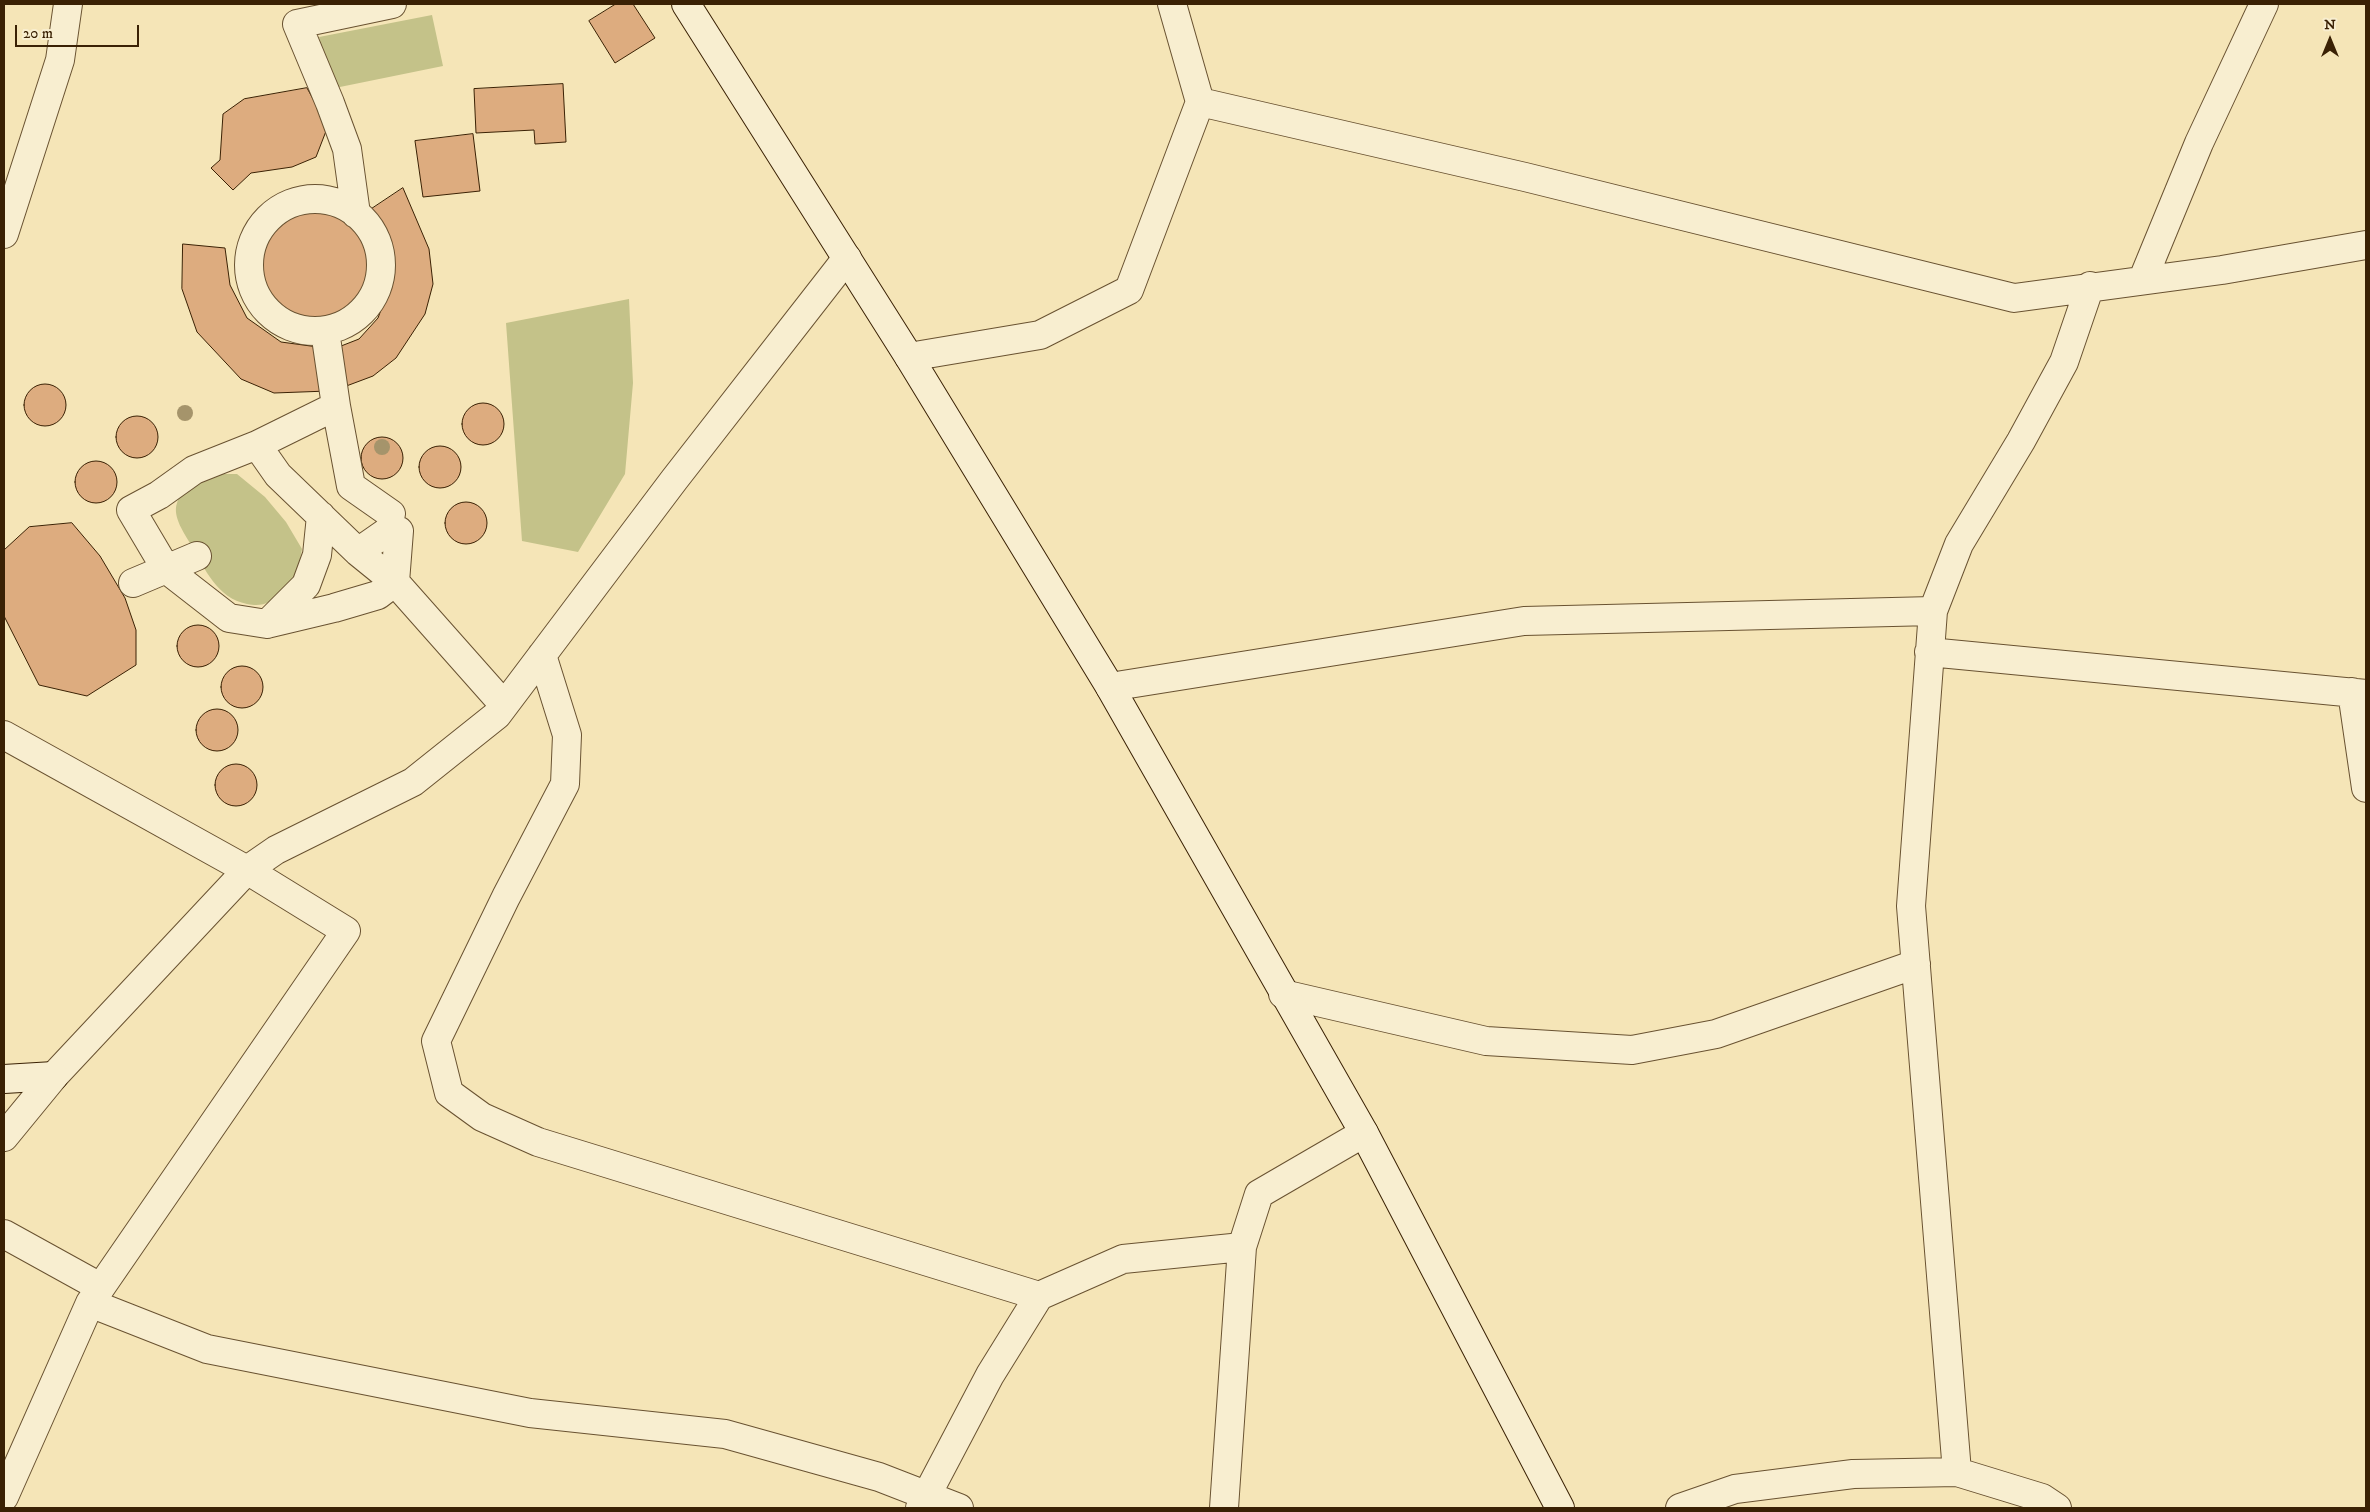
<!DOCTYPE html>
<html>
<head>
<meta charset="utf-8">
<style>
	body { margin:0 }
	#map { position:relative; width:2370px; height:1512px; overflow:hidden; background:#f5e5b7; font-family:"IM FELL DW Pica",serif }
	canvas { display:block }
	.frame { position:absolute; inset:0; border:5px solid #3a2104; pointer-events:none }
	.north { position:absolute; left:2305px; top:15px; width:50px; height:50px; -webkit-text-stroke:4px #f8eed0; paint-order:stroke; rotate:0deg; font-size:14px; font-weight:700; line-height:20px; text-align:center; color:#3a2104 }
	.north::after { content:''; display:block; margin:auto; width:18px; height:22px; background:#3a2104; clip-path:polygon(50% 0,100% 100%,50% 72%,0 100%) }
	.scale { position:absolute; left:15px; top:25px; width:124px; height:22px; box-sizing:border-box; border:2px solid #3a2104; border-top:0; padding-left:6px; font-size:15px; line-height:18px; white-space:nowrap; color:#3a2104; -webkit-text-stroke:4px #f8eed0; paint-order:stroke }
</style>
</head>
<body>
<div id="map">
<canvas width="2370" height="1512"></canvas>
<div class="frame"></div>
<div class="north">N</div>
<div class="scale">20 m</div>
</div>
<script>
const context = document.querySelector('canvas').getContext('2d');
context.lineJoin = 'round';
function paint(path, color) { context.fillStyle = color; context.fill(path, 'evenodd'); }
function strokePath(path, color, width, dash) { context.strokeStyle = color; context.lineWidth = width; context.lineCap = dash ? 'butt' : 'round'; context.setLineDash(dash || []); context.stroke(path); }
paint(new Path2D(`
	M432,15L443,66L330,89L319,37Z
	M629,299L633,383L625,474L578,552L522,541L506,323Z
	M223,474H237L265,497L286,522L302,549C300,558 299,570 294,578C292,583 285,588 281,592C270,603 263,607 247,604C217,598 205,569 191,545C185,534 172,517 177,503C182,483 207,477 223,474Z`), '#c4c289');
const building = new Path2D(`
	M616,4H633L655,38L615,63L589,21Z
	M563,84L566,142L535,144L534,130L476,133L474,89Z
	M307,88L328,126L316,157L292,167L251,173L233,190L211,168L220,160L223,114L244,99Z
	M473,134L480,191L423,197L415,141Z
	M403,188L429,249L433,284L425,314L396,358L373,376L341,388L336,348L359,339L378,318L393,277L370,210Z
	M257 267a56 56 0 1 1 112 0a56 56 0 1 1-112 0Z
	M183,244L225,248L230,285L247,318L281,342L318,347L328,391L274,393L241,379L197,332L182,289Z
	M24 405a21 21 0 1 1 42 0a21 21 0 1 1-42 0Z
	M462 424a21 21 0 1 1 42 0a21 21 0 1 1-42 0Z
	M116 437a21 21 0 1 1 42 0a21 21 0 1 1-42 0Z
	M361 458a21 21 0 1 1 42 0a21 21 0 1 1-42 0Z
	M419 467a21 21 0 1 1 42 0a21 21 0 1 1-42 0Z
	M75 482a21 21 0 1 1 42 0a21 21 0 1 1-42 0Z
	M445 523a21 21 0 1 1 42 0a21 21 0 1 1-42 0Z
	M72,523L100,556L125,598L136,630V665L87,696L39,685L4,616V550L29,527Z
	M177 646a21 21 0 1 1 42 0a21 21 0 1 1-42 0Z
	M221 687a21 21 0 1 1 42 0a21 21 0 1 1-42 0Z
	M196 730a21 21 0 1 1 42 0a21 21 0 1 1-42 0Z
	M215 785a21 21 0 1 1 42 0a21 21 0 1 1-42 0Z`);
paint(building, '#ddac7f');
strokePath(building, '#3a2104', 1);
const street = new Path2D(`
	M1200,102L1525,177L2014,298L2222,270L2366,245
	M249 265a66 66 0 1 1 132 0a66 66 0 1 1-132 0Z
	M356,214L347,149L330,103L297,24L392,4
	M4,234L60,60L68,4
	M2143,279L2199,143L2264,4
	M909,357L1040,335L1129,290L1200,102L1172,4
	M336,406L351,486L391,514
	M257,445L336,406L325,331
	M321,516L317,555L306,585L267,624L229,618L166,569L131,510L159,495L194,470L257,445L278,475L358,552L395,582L504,705
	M358,552L391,529
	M133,583L197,556
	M267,624L334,608L378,595L395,582L399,531
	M1929,652L2366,694
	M542,655L567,735L565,784L506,897L436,1041L449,1093L482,1117L538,1142L1039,1296
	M1110,687L1524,621L1933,611
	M2352,692L2366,788
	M4,735L247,870L346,931L90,1303L4,1497
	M1283,994L1486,1041L1632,1050L1716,1034L1916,964
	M4,1137L54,1076L247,870L276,850L413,782L497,715L674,480L847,258
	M4,1234L100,1287
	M90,1303L207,1349L530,1413L725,1434L879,1477L959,1508
	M1957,1472L1911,906L1933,611L1959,544L2021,441L2064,362L2090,286
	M920,1508L990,1375L1039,1296L1123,1259L1242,1247
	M1224,1508L1242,1247L1259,1194L1364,1133
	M1680,1508L1735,1489L1853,1474L1957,1472L2042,1498L2057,1508`);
const secondary = new Path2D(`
	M686,4L909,357L1110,687L1364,1133L1560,1508
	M4,1079L54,1076`);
strokePath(street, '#695231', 30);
strokePath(secondary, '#3a2104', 30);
strokePath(street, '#f8eed0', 28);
strokePath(secondary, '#f8eed0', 28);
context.fillStyle = '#a5946b';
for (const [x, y] of [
	[185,413],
	[382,447]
]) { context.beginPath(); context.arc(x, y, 8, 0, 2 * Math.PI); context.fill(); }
</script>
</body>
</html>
